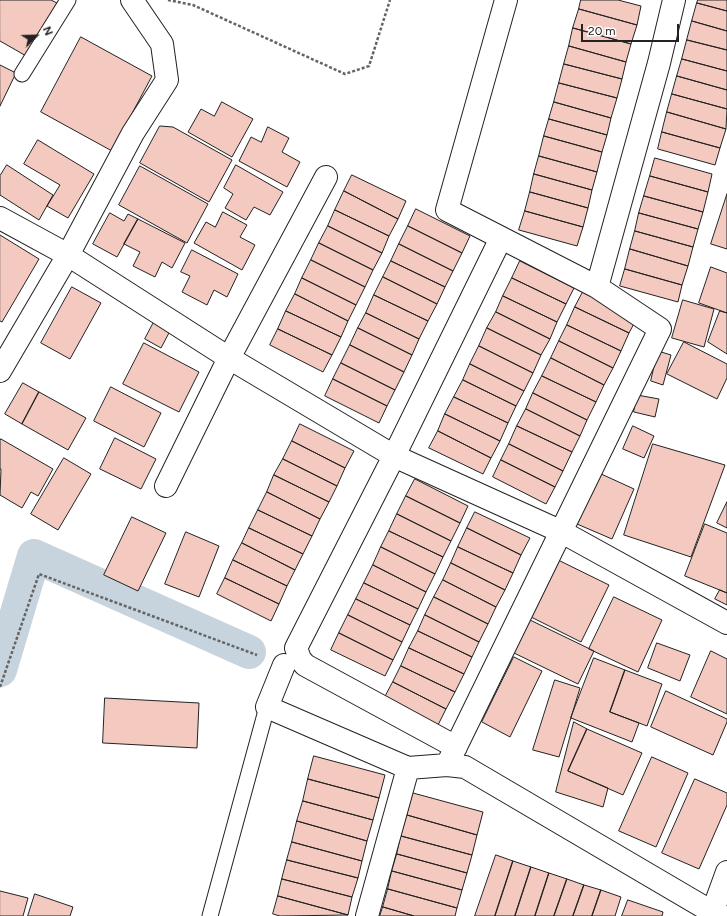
<!DOCTYPE html>
<html>
<head>
<meta charset="utf-8">
<style>
	body { margin:0 }
	#map { position:relative; width:727px; height:916px; overflow:hidden; background:#fff; font-family:Figtree,sans-serif }
	canvas { display:block }
	.north { position:absolute; left:16px; top:16px; width:40px; height:40px; -webkit-text-stroke:3px #fff; paint-order:stroke; rotate:67deg; font-size:11px; font-weight:700; line-height:16px; text-align:center; color:#222 }
	.north::after { content:''; display:block; margin:auto; width:14px; height:18px; background:#222; clip-path:polygon(50% 0,100% 100%,50% 72%,0 100%) }
	.scale { position:absolute; left:581px; top:24px; width:98px; height:18px; box-sizing:border-box; border:2px solid #222; border-top:0; padding-left:5px; font-size:12px; line-height:14px; white-space:nowrap; color:#222; -webkit-text-stroke:3px #fff; paint-order:stroke }
</style>
</head>
<body>
<div id="map">
<canvas width="727" height="916"></canvas>
<div class="north">N</div>
<div class="scale">20 m</div>
</div>
<script>
const context = document.querySelector('canvas').getContext('2d');
context.lineJoin = 'round';
function strokePath(path, color, width, dash) { context.strokeStyle = color; context.lineWidth = width; context.lineCap = dash ? 'butt' : 'round'; context.setLineDash(dash || []); context.stroke(path); }
function paint(path, color) { context.fillStyle = color; context.fill(path, 'evenodd'); }
strokePath(new Path2D(`
	M0,670L34,556L249,652`), '#c7d3dd', 34);
const building = new Path2D(`
	M0,0H51L57,3L28,57L0,41Z
	M581,0H618L641,6L637,25L579,9Z
	M698,0H727V11L697,3Z
	M697,3L727,11V31L692,21Z
	M579,9L637,25L631,44L573,28Z
	M692,21L727,31V50L687,40Z
	M573,28L631,44L626,62L569,46Z
	M81,37L152,76L112,151L41,112Z
	M687,40L727,50V71L682,59Z
	M569,46L626,62L622,79L564,64Z
	M682,59L727,71V90L677,76Z
	M564,64L622,79L617,98L559,83Z
	M0,65L16,73L0,106Z
	M677,76L727,90V109L672,94Z
	M559,83L617,98L611,118L554,102Z
	M672,94L727,109L726,129L667,112Z
	M222,102L253,119L232,157L188,132L201,109L214,116Z
	M554,102L611,118L607,135L549,119Z
	M667,112L726,129L720,148L662,132Z
	M549,119L607,135L602,152L544,136Z
	M160,126L173,127L232,160L209,202L140,163Z
	M268,127L289,138L282,152L300,162L287,187L239,161L251,137L261,142Z
	M662,132L720,148L715,165L658,149Z
	M544,136L602,152L597,172L539,156Z
	M38,140L94,174L68,218L47,206L60,185L24,164Z
	M539,156L597,172L592,190L534,174Z
	M655,158L712,174L708,192L650,176Z
	M7,165L53,195L39,220L0,195V176Z
	M236,165L283,192L270,215L254,207L246,220L225,208L233,194L224,188Z
	M140,166L208,204L187,243L119,205Z
	M534,174L592,190L588,208L530,192Z
	M352,175L406,201L398,219L344,191Z
	M650,176L708,192L703,212L644,196Z
	M344,191L398,219L389,236L335,210Z
	M530,192L588,208L583,227L525,211Z
	M727,194V249L711,244Z
	M644,196L703,212L698,229L639,213Z
	M416,209L470,236L462,253L408,226Z
	M335,210L389,236L382,253L328,226Z
	M525,211L583,227L577,246L519,230Z
	M223,212L247,225L240,237L255,245L242,270L194,243L206,222L215,227Z
	M110,213L124,221L128,214L138,219L117,257L93,244Z
	M639,213L698,229L693,247L635,231Z
	M138,219L185,243L172,268L162,262L155,277L133,266L140,252L124,244Z
	M328,226L382,253L373,270L319,243Z
	M408,226L462,253L453,271L399,244Z
	M635,231L693,247L688,266L630,249Z
	M0,235L39,259L2,322L0,321Z
	M319,243L373,270L365,287L311,260Z
	M399,244L453,271L445,287L391,261Z
	M630,249L688,266L682,285L625,269Z
	M192,250L238,274L227,297L214,290L207,305L182,292L190,276L181,272Z
	M311,260L365,287L356,305L302,278Z
	M391,261L445,287L437,304L383,277Z
	M520,261L574,288L566,304L512,278Z
	M711,267L727,273V313L699,303Z
	M625,269L682,285L678,302L620,286Z
	M383,277L437,304L428,321L374,295Z
	M302,278L356,305L348,321L295,294Z
	M512,278L566,304L557,322L503,296Z
	M72,287L101,303L70,359L41,343Z
	M584,290L638,316L629,333L575,307Z
	M295,294L348,321L341,337L286,311Z
	M374,295L428,321L419,339L366,313Z
	M503,296L557,322L550,339L496,312Z
	M683,300L714,309L704,347L672,338Z
	M575,307L629,333L621,351L567,325Z
	M286,311L341,337L332,355L278,329Z
	M720,311L727,313V354L708,342Z
	M496,312L550,339L541,355L487,328Z
	M366,313L419,339L412,355L358,328Z
	M154,322L170,331L161,348L145,339Z
	M567,325L621,351L613,368L559,341Z
	M358,328L412,355L404,372L350,345Z
	M487,328L541,355L533,373L479,346Z
	M278,329L332,355L323,372L270,345Z
	M559,341L613,368L604,385L551,358Z
	M684,342L727,364V378L717,399L667,374Z
	M144,343L199,372L179,412L123,384Z
	M350,345L404,372L395,390L341,363Z
	M479,346L533,373L524,391L470,364Z
	M658,351L671,355L663,385L651,381Z
	M551,358L604,385L596,402L542,376Z
	M341,363L395,390L387,406L333,379Z
	M470,364L524,391L516,406L463,380Z
	M542,376L596,402L587,420L533,393Z
	M333,379L387,406L379,423L325,396Z
	M463,380L516,406L508,423L454,397Z
	M23,383L39,392L22,424L5,414Z
	M111,387L161,413L144,447L94,421Z
	M39,392L86,418L68,450L22,424Z
	M533,393L587,420L580,436L526,409Z
	M637,395L659,399L655,417L634,412Z
	M454,397L508,423L500,441L445,414Z
	M526,409L580,436L572,452L517,426Z
	M445,414L500,441L491,458L438,431Z
	M300,424L354,451L345,468L292,441Z
	M517,426L572,452L563,471L509,444Z
	M633,426L654,436L644,458L623,449Z
	M438,431L491,458L483,474L429,448Z
	M115,438L156,459L141,489L100,469Z
	M1,439L53,469L38,496L31,492L22,508L0,495L1,469H0V441Z
	M292,441L345,468L337,486L283,459Z
	M509,444L563,471L555,487L501,460Z
	M653,444L725,465L691,557L624,535Z
	M64,458L91,474L58,530L31,514Z
	M283,459L337,486L329,502L274,475Z
	M501,460L555,487L546,504L493,477Z
	M599,473L634,489L612,539L577,524Z
	M274,475L329,502L320,519L267,492Z
	M415,479L468,506L460,523L406,496Z
	M267,492L320,519L312,536L258,510Z
	M406,496L460,523L451,541L397,514Z
	M727,502V528L717,523Z
	M258,510L312,536L303,554L249,528Z
	M475,512L530,538L521,555L467,528Z
	M397,514L451,541L443,557L389,531Z
	M132,517L166,533L138,591L104,575Z
	M705,524L727,533V593L685,576Z
	M249,528L303,554L295,570L242,543Z
	M467,528L521,555L513,573L458,547Z
	M389,531L443,557L435,574L381,547Z
	M186,532L219,546L199,597L165,584Z
	M242,543L295,570L287,586L233,560Z
	M381,547L435,574L426,592L373,565Z
	M458,547L513,573L505,590L451,563Z
	M556,559L609,585L581,642L529,616Z
	M233,560L287,586L279,604L225,578Z
	M451,563L505,590L496,607L443,580Z
	M373,565L426,592L418,609L364,583Z
	M225,578L279,604L271,621L217,594Z
	M443,580L496,607L488,624L434,597Z
	M364,583L418,609L410,625L356,599Z
	M720,590L727,593V605L715,599Z
	M434,597L488,624L479,642L425,615Z
	M614,597L662,620L638,672L589,649Z
	M356,599L410,625L402,642L348,615Z
	M348,615L402,642L393,660L339,633Z
	M425,615L479,642L472,657L418,631Z
	M530,620L594,651L578,684L514,653Z
	M418,631L472,657L464,674L409,648Z
	M339,633L393,660L385,676L331,650Z
	M657,643L690,655L680,681L648,668Z
	M409,648L464,674L455,692L401,666Z
	M711,651L727,659V714L691,697Z
	M514,657L542,671L510,737L482,722Z
	M594,658L625,670L610,712L639,723L632,742L571,718Z
	M401,666L455,692L446,709L393,682Z
	M625,670L662,684L647,726L610,712Z
	M555,680L580,688L559,757L533,750Z
	M393,682L446,709L438,725L384,699Z
	M666,691L727,719V722L713,755L651,727Z
	M105,698L199,703L197,748L103,743Z
	M574,722L587,729L568,771L608,788L603,807L556,792Z
	M587,729L642,753L623,795L568,771Z
	M314,756L385,775L379,798L308,779Z
	M652,757L688,773L656,847L619,831Z
	M308,779L379,798L373,820L303,801Z
	M695,779L727,793V805L699,869L662,853Z
	M413,793L483,812L477,835L407,815Z
	M303,801L373,820L367,841L297,821Z
	M407,815L477,835L472,855L401,836Z
	M297,821L367,841L362,861L292,842Z
	M401,836L472,855L467,873L397,854Z
	M292,842L362,861L358,878L287,860Z
	M397,854L467,873L462,890L392,871Z
	M496,855L513,861L495,916H475Z
	M287,860L358,878L352,897L282,879Z
	M513,861L531,867L515,916H495Z
	M531,867L549,873L535,916H515Z
	M392,871L462,890L457,908L388,889Z
	M549,873L567,879L554,916H535Z
	M282,879L352,897L348,915L278,896Z
	M567,879L584,885L573,916H554Z
	M584,885L601,890L592,916H573Z
	M388,889L457,908L455,916H414L383,907Z
	M601,890L621,897L615,916H592Z
	M0,891L28,898L23,916H0Z
	M35,894L73,907L70,916H28Z
	M278,896L348,915L280,916L273,914Z
	M628,900L663,912L662,916H622Z
	M383,907L414,916H380Z`);
paint(building, '#f3c9c0');
strokePath(building, '#222', 1);
const service = new Path2D(`
	M22,74L68,0
	M210,916L267,707`);
const minor = new Path2D(`
	M0,218L68,255L229,358L394,456L562,532L727,623
	M597,287L659,63L674,0
	M0,371L68,255L133,133L167,80L162,44L132,0
	M166,486L229,358L326,177
	M284,665L267,707L408,768L447,765L465,767L712,912L722,916
	M456,747L305,665L300,659L296,648L394,456L501,238
	M447,765L660,329L597,287L447,210L506,0
	M367,916L408,768
	M711,916L727,872`);
strokePath(service, '#222', 17);
strokePath(minor, '#222', 24);
strokePath(new Path2D(`
	M168,0L193,5L345,74L369,66L390,0
	M0,687L39,574L257,655`), '#646464', 2.5, [3, 2]);
strokePath(service, '#fff', 15);
strokePath(minor, '#fff', 22);
</script>
</body>
</html>
